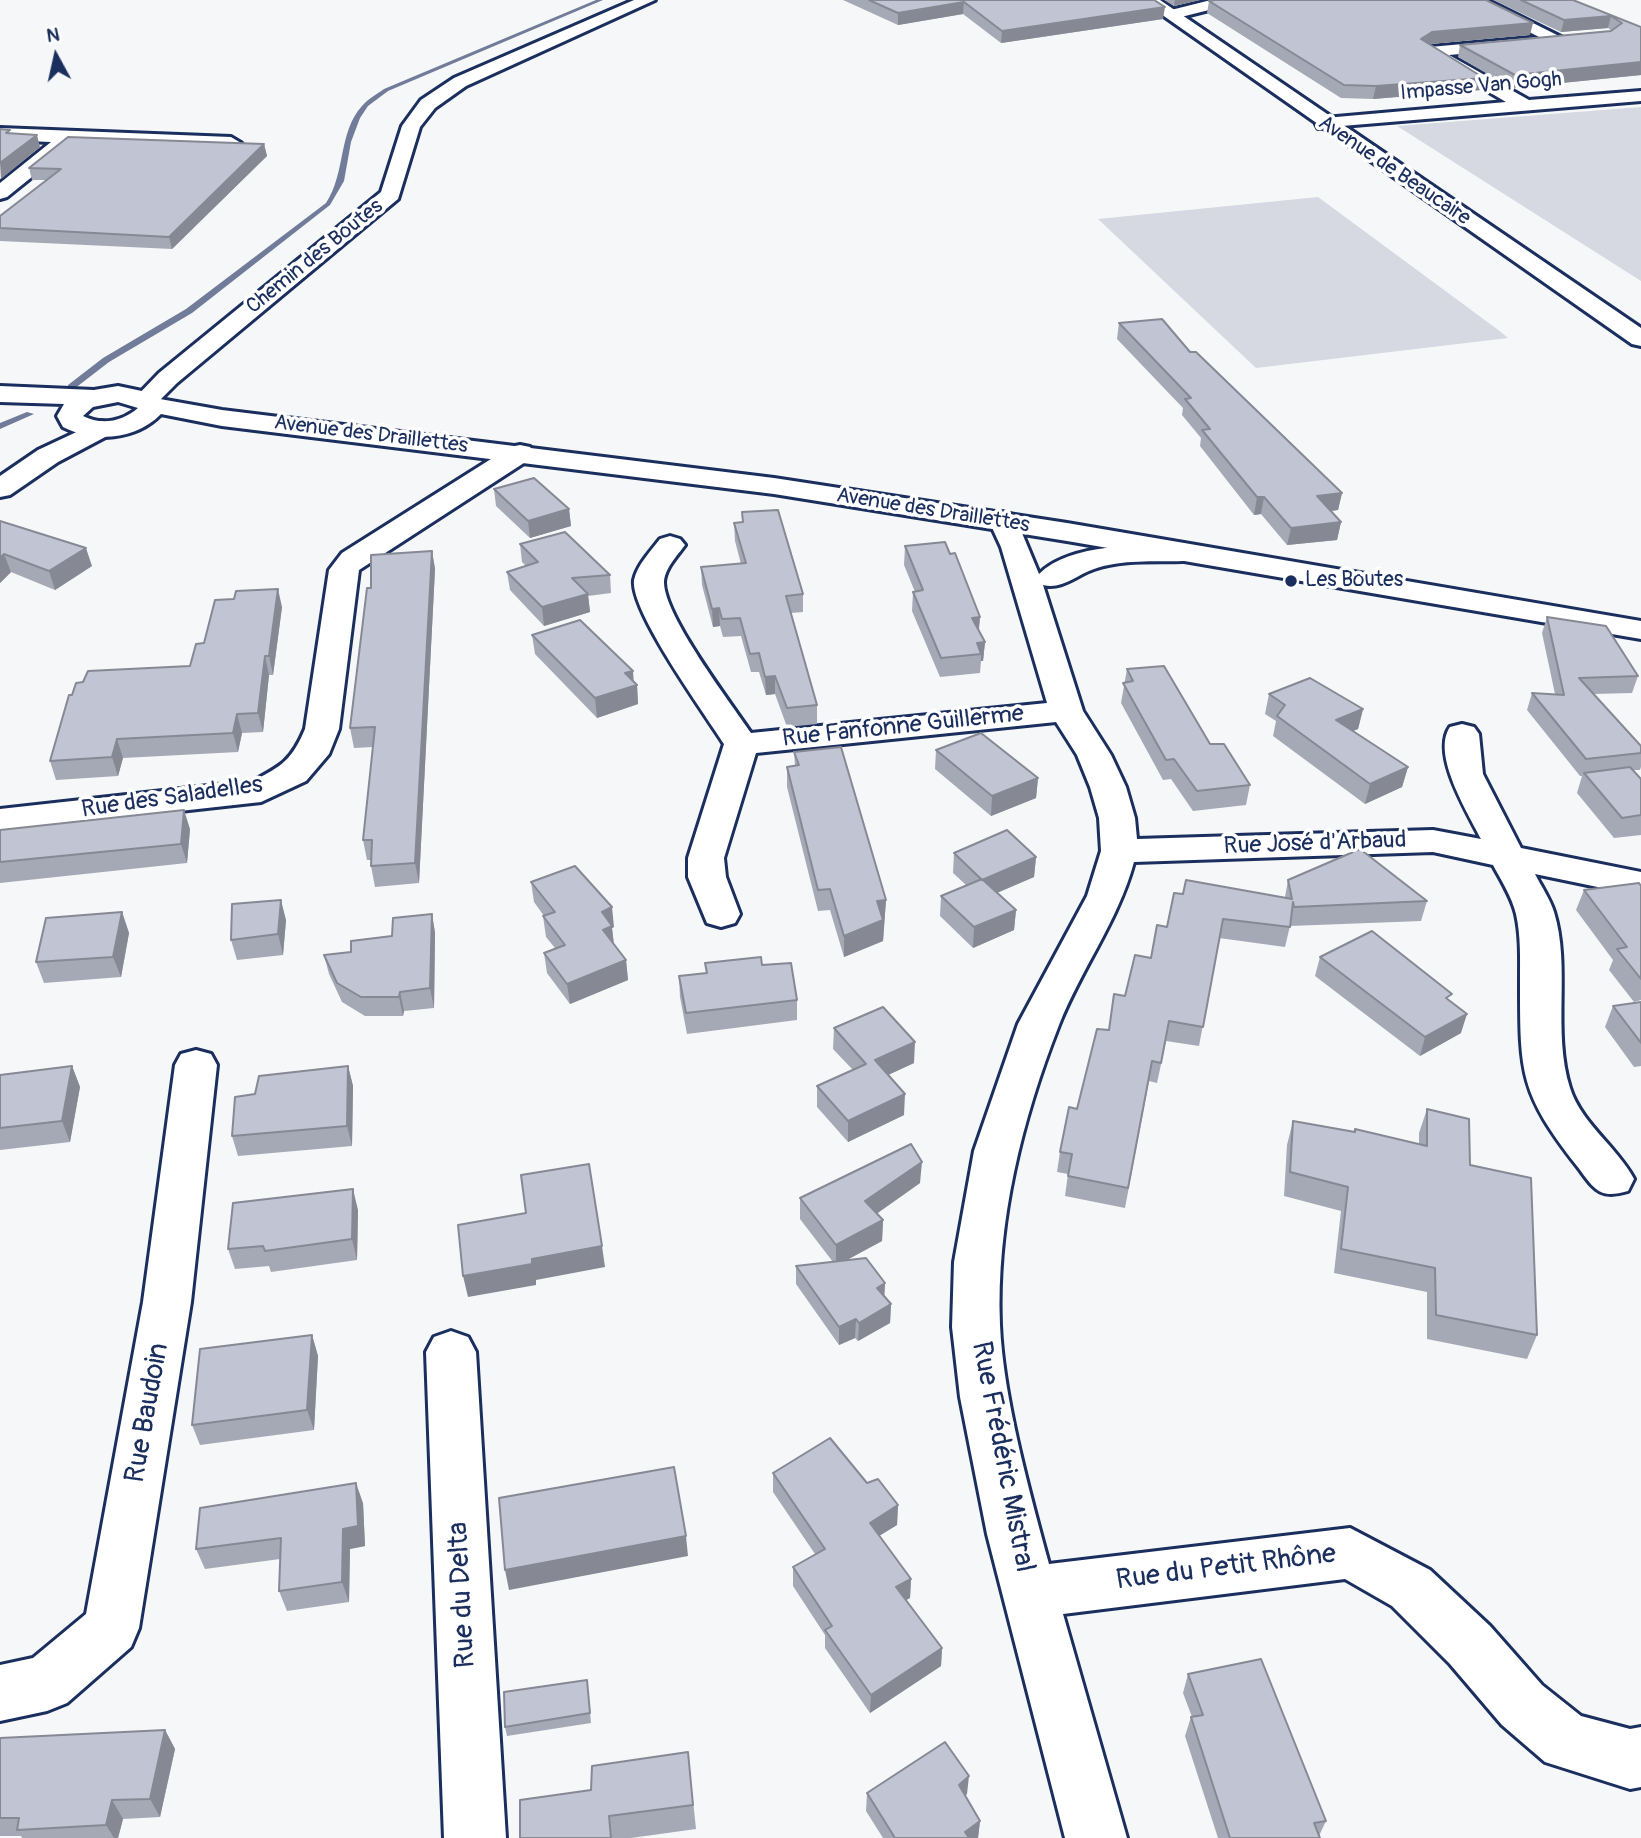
<!DOCTYPE html>
<html>
<head>
<meta charset="utf-8">
<style>
	body { margin:0 }
	#map { position:relative; width:1641px; height:1838px; overflow:hidden; background:#f6f7f9; font-family:Pangolin,sans-serif }
	canvas { display:block }
	.north { position:absolute; left:21px; top:21px; width:70px; height:70px; -webkit-text-stroke:5px #fff; paint-order:stroke; rotate:352deg; font-size:19px; font-weight:700; line-height:28px; text-align:center; color:#1b2f5e }
	.north::after { content:''; display:block; margin:auto; width:24px; height:32px; background:#1b2f5e; clip-path:polygon(50% 0,100% 100%,50% 72%,0 100%) }
</style>
</head>
<body>
<div id="map">
<canvas width="1641" height="1838"></canvas>
<div class="north">N</div>
</div>
<script>
const context = document.querySelector('canvas').getContext('2d');
context.lineJoin = 'round';
function paint(path, color) { context.fillStyle = color; context.fill(path, 'evenodd'); }
function strokePath(path, color, width, dash) { context.strokeStyle = color; context.lineWidth = width; context.lineCap = dash ? 'butt' : 'round'; context.setLineDash(dash || []); context.stroke(path); }
function write(font, color, halo, rows, align = 'center') {
  context.font = font + ' Pangolin,sans-serif'; context.lineWidth = 7; context.setLineDash([]); context.textBaseline = 'middle'; context.strokeStyle = halo; context.fillStyle = color; for (const [text, x, y, turn = 0] of rows) {
    context.save(); context.translate(x, y); context.rotate((+turn || 0) * Math.PI / 180); context.textAlign = isNaN(turn) ? turn : align; if (halo) context.strokeText(text, 0, 0); context.fillText(text, 0, 0); context.restore();
  }
}
paint(new Path2D(`
	M1641,107V281L1397,126Z
	M1318,197L1501,332L1508,338L1256,368L1098,219Z`), '#d6d9e2');
paint(new Path2D(`
	M596,0H603L388,91L368,106L360,118L351,142L344,181L330,205L192,313L109,362L74,389H68V385L103,358L186,309L326,203C346,173 338,132 362,106C368,99 377,94 384,89Z
	M27,412L34,414L0,429V423Z`), '#707c99');
const street = new Path2D(`
	M634,0H655L466,86L435,108L420,127L398,199L177,383L156,404H138L134,399L159,373L381,192L402,126L421,100L454,78Z
	M1211,0H1239L1237,3L1173,19L1165,14L1167,11Z
	M1466,0H1487L1567,40L1559,45L1449,55L1529,100L1641,91V101L1318,128L1316,124L1325,118L1506,102L1421,52L1430,47L1539,37Z
	M0,128L231,137L241,143L231,149L74,143L7,197L0,199V183L51,142L0,140Z
	M100,421L109,423L113,429L109,435L58,462L10,495L0,497V476L38,450Z
	M520,445L530,447L534,453L530,459L359,570L339,729L329,754L306,781L261,802L0,831V809L253,781C282,766 292,760 305,729L329,570L342,553L510,447Z
	M1003,512L1013,515L1017,521L1039,574C1070,543 1142,545 1183,543L1193,546L1198,552L1193,558L1183,561C1154,562 1122,559 1094,569C1076,575 1062,590 1043,585L1083,711L1111,755L1126,787L1135,818L1137,839L1433,830L1481,839C1468,813 1431,754 1450,727L1462,724L1474,727L1479,734L1483,774L1521,848L1641,872V896L1535,874C1541,886 1550,899 1554,912C1571,967 1552,1031 1570,1088C1581,1123 1617,1147 1634,1179L1628,1191C1598,1200 1594,1188 1577,1166C1520,1093 1520,1074 1520,983C1520,960 1521,936 1516,914C1512,897 1501,880 1493,865L1433,852L1134,862C1118,921 1081,969 1059,1025C1022,1119 996,1223 1000,1325C1003,1397 1030,1494 1049,1564L1350,1528L1430,1570L1490,1626L1542,1685L1581,1716L1630,1729L1641,1727V1787L1630,1789L1545,1762L1502,1725L1450,1664L1392,1606L1345,1579L1063,1614L1127,1838H1065L987,1534L960,1397L952,1327L954,1262L974,1151L1018,1024L1087,896L1101,851L1099,818L1090,787L1077,755L1056,722L756,753L724,858L726,877L740,914L735,923L721,927L707,923L688,877V858L724,744C705,714 630,611 634,580C637,565 651,551 660,539L670,536L680,539L685,545C677,556 664,569 664,583C665,617 730,702 751,733L1047,703L1001,547L989,521L993,515Z
	M196,1050L211,1054L217,1065L191,1302L139,1628L131,1647L67,1703L47,1711L0,1721V1665L33,1658L86,1614L143,1302L175,1065L181,1054Z
	M451,1331L468,1337L476,1352L506,1838H444L426,1352L434,1337Z`);
const secondary = new Path2D(`
	M1141,0H1160L1641,328V346L1632,344Z
	M0,386L94,390L118,386L156,394L160,399L222,410L774,478L1067,523L1641,621V639L1067,541L774,494L222,426L161,414C136,440 94,443 63,427L57,416L64,404L0,402ZM118,402L138,408C123,421 102,426 83,416L93,407Z`);
strokePath(street, '#1b2f5e', 6);
strokePath(secondary, '#1b2f5e', 6);
paint(street, '#fff');
paint(secondary, '#fff');
paint(new Path2D(`
	M843,0H1154L1163,19L1001,43L963,14L898,25Z
	M1164,0H1200L1174,6Z
	M1493,0H1573L1641,27V75L1512,88L1458,57L1460,45L1612,31L1608,28L1561,32Z
	M1209,1L1530,35L1430,44L1481,90L1373,99L1341,98L1207,13Z
	M264,144L267,156L172,249L0,241V216L46,180H32L29,168Z
	M1119,323L1190,352L1342,493L1338,510L1331,511L1341,522L1337,540L1287,545L1261,514L1254,515L1200,446L1201,438L1182,415L1183,408L1117,339Z
	M494,489L569,509L571,526L530,538L496,506Z
	M742,512L803,594V612L791,613L817,705V724L787,727L775,694L766,695L759,672H751L741,636L723,637L720,626L713,627L702,585L701,567L741,564L735,541L734,523L742,522Z
	M0,521L92,566L55,590L11,572L0,583Z
	M520,544L610,575L611,593L588,596L590,612L544,626L510,590L507,572L526,566L522,562Z
	M905,546L980,617L979,630L985,642L983,661H981L980,673L940,677L912,611L913,592H915L904,565Z
	M432,551L435,569L419,883L375,887L371,866V860H367L363,840L373,747L354,748L350,728L371,588Z
	M282,607L273,675H269L263,732L242,733L238,752L123,758L118,776L56,780L50,761L72,695L83,682L190,666Z
	M1547,617L1638,676L1632,693L1593,694L1641,746V767L1640,770H1633L1641,779V835L1614,838L1577,793L1582,776H1580L1527,710L1532,693L1555,694L1542,633Z
	M532,635L634,682L637,685L638,704L597,718L535,654Z
	M1127,669L1210,744L1250,785L1246,805L1193,811L1171,779L1163,780L1121,703Z
	M1269,694L1363,709L1358,729L1353,731L1408,767L1402,787L1365,804L1273,736L1276,721L1265,714Z
	M936,750L1038,778L1036,798L991,816L935,769Z
	M794,752L886,900L883,941L844,957L830,910L818,911L787,787V767L795,766Z
	M190,829L187,863L0,883V830Z
	M954,853L1036,857L1034,877L997,893L1016,910L1014,930L973,948L940,916L941,896L966,885L953,873Z
	M1288,880L1427,901L1421,921L1290,926L1285,947L1219,938L1199,1046L1166,1041L1157,1083L1149,1081L1125,1208L1065,1196L1068,1174L1057,1172L1060,1152L1109,1030L1125,996L1151,958L1183,894L1285,897Z
	M531,882L614,927L612,928L614,944L626,960L628,980L570,1004L547,973L544,953L555,948L546,937L543,916H544L534,902Z
	M1641,886V1000L1634,1002L1609,970L1613,960L1576,910L1584,890Z
	M122,912L129,933L121,977L44,983L36,962Z
	M432,914L435,933L434,1008L404,1011L403,1016H365L342,1002L329,974L324,955L351,952L392,936Z
	M286,920L283,955L237,960L231,940Z
	M1320,957L1450,1001L1461,1033L1420,1056L1315,976Z
	M705,963L762,965L797,1000V1020L687,1034L680,997L679,976L706,973Z
	M1641,1002V1066L1634,1067L1605,1027L1613,1006Z
	M834,1028L914,1063L888,1075L904,1115L848,1142L817,1107V1086L853,1070L833,1049Z
	M72,1066L80,1087L70,1142L0,1150V1075Z
	M348,1066L353,1086L352,1146L238,1156L232,1136L255,1094Z
	M1427,1109L1470,1165L1537,1335L1527,1359L1427,1339V1292L1334,1273L1341,1211L1284,1196L1287,1145L1293,1121L1419,1144V1133Z
	M920,1183L876,1214L883,1220L882,1241L846,1260L885,1283L884,1297L891,1304L890,1323L858,1341L855,1338L839,1345L796,1284V1266L833,1262L800,1219V1198Z
	M358,1210L357,1260L271,1272L269,1266L235,1269L228,1249Z
	M312,1335L318,1356L314,1430L200,1445L192,1425Z
	M773,1473L867,1483L898,1505L897,1525L879,1536L911,1579L910,1598L906,1600L942,1648L941,1666L870,1713L825,1648V1635L793,1586V1567L815,1554L773,1492Z
	M363,1503L365,1546L350,1549L349,1602L287,1611L279,1591L280,1559L205,1569L196,1549Z
	M1188,1674L1326,1821L1319,1836L1320,1838H1218L1185,1736L1191,1717H1192L1183,1693Z
	M588,1690L591,1723L507,1736L505,1727Z
	M165,1730L175,1749L160,1817L123,1819L118,1838H22L21,1836H0V1738Z
	M688,1752L696,1829L631,1838H520L591,1790Z
	M867,1793L967,1794L965,1795L980,1821L978,1838H883L866,1811Z`), '#a5a9b5');
paint(new Path2D(`
	M1175,0H1200L1174,6Z
	M964,2L963,14L898,25V13Z
	M1165,7L1163,19L1001,43L1002,31Z
	M1611,16L1608,28L1561,32L1564,20Z
	M1533,23L1530,35L1430,44L1421,39L1432,32Z
	M1641,62V75L1512,88L1515,75Z
	M1484,78L1481,90L1373,99L1376,86Z
	M37,135L40,147L1,179L0,163Z
	M264,144L267,156L172,249L169,237Z
	M1342,493L1338,510L1314,513L1317,496Z
	M1257,497H1264L1261,514L1254,515Z
	M569,509L571,526L530,538L528,521Z
	M1341,522L1337,540L1287,545L1291,528Z
	M86,548L92,566L55,590L49,571Z
	M432,551L435,569L419,883L415,863Z
	M4,554L11,572L0,583V558Z
	M278,589L282,607L273,675L269,656Z
	M588,594L590,612L544,626L542,607Z
	M719,608L720,626L713,627L712,609Z
	M980,617L978,636L972,618Z
	M985,642L983,661H981V654L977,643Z
	M265,656L269,675L263,732L258,713Z
	M633,671L634,685H637L638,704L597,718L595,698L625,673Z
	M775,676V694L766,695L765,677Z
	M1363,709L1358,729L1331,740L1336,720Z
	M237,714L242,733L238,752L233,733Z
	M117,739L123,758L118,776L112,757Z
	M1408,767L1402,787L1365,804L1370,784Z
	M1038,778L1036,798L991,816L992,796Z
	M184,810L190,829L187,863L181,844Z
	M1036,857L1034,877L980,900L982,880Z
	M281,900L286,920L283,955L278,934Z
	M886,900L883,941L844,957V936L877,901Z
	M612,907L614,927L612,928L614,947L605,950L602,912Z
	M1016,910L1014,930L973,948L974,927Z
	M122,912L129,933L121,977L113,957Z
	M432,914L435,933L434,1008L430,988Z
	M626,960L628,980L570,1004L567,984Z
	M400,992L404,1011L403,1016L399,997Z
	M1467,1014L1461,1033L1420,1056L1425,1037Z
	M915,1042L914,1063L875,1081V1060Z
	M72,1066L80,1087L70,1142L62,1121Z
	M348,1066L353,1086L352,1146L347,1126Z
	M905,1094L904,1115L848,1142V1121Z
	M922,1162L920,1183L865,1222V1201Z
	M353,1189L358,1210L357,1260L352,1239Z
	M883,1220L882,1241L836,1266V1245Z
	M602,1246L605,1267L536,1280V1285L468,1297L463,1276L532,1259Z
	M885,1283L884,1302L877,1288Z
	M891,1304L890,1323L858,1341L859,1323Z
	M856,1319L855,1338L839,1345V1327Z
	M312,1335L318,1356L314,1430L307,1410Z
	M356,1483L363,1503L365,1546L350,1549L349,1602L342,1582L343,1529Z
	M898,1505L897,1525L869,1542L870,1523Z
	M686,1536L688,1556L509,1590L505,1570Z
	M911,1579L910,1598L895,1606L896,1587Z
	M942,1648L941,1666L870,1713L871,1695Z
	M165,1730L175,1749L160,1817L150,1799Z
	M969,1776L967,1794L957,1803L959,1785Z
	M112,1800L123,1819L118,1838H114L106,1825Z
	M980,1821L978,1838H964L965,1832Z`), '#868994');
const building = new Path2D(`
	M869,0H1154L1165,7L1002,31L964,2L898,13Z
	M1215,0H1486L1533,23L1432,32L1421,39L1484,78L1376,86L1344,85L1209,1Z
	M1521,0H1573L1641,27V62L1515,75L1460,45L1611,31L1622,23L1611,16L1564,20Z
	M0,129L10,130L6,133L37,135L0,163Z
	M68,137L264,144L169,237L0,228V216L61,169L29,168Z
	M1162,319L1190,352H1196L1342,493L1317,496L1341,522L1291,528L1264,497H1257L1202,430L1210,429L1185,399L1191,398L1119,323Z
	M534,478L569,509L528,521L494,489Z
	M778,510L803,594L786,596L817,705L787,708L775,676L765,677L759,653L750,654L740,618L722,619L719,608L712,609L701,567L746,563L734,523L743,522L742,512Z
	M0,521L86,548L49,571L4,554L0,558Z
	M565,532L610,575L572,578L588,594L542,607L507,572L538,562L520,544Z
	M945,542L950,554L955,553L980,617L972,618L985,642L977,643L981,654L941,658L913,592L923,590L905,546Z
	M432,551L415,863L371,866L372,840H363L375,727L350,728L367,588H371V555Z
	M278,589L269,656H265L258,713L237,714L233,733L117,739L112,757L50,761L69,695H72L76,683L83,682L88,671L190,666L196,644L204,643L215,600L234,599L236,591Z
	M1547,617L1606,626L1638,676L1579,678L1641,746V753L1586,759L1532,693L1564,695Z
	M580,620L633,671L625,673L637,685L595,698L532,635Z
	M1164,666L1210,744H1224L1250,785L1197,791L1174,759L1166,760L1123,683L1133,681L1127,669Z
	M1310,678L1363,709L1336,720L1408,767L1370,784L1277,716L1285,705L1269,694Z
	M981,733L1038,778L992,796L936,750Z
	M841,747L886,900L877,901L883,920L844,936L830,889L818,890L787,767L799,765L794,752Z
	M1630,767L1641,779V815L1622,818L1584,773Z
	M184,810L181,844L0,862V830Z
	M1007,830L1036,857L982,880L954,853Z
	M1360,849L1427,901L1294,907L1293,902L1290,927L1223,919L1203,1027L1169,1021L1161,1063L1152,1061L1128,1188L1068,1176L1072,1154L1060,1152L1069,1107L1077,1109L1097,1029L1109,1030L1114,994L1125,996L1135,955L1151,958L1157,925L1167,927L1174,893L1183,894L1186,880L1292,899L1288,880Z
	M575,866L612,907L602,912L612,926L603,930L626,960L567,984L544,953L565,945L543,916L555,912L531,882Z
	M982,879L1016,910L974,927L941,896Z
	M1639,883L1641,886V979L1617,949L1627,947L1584,890Z
	M281,900L278,934L231,940L232,904Z
	M122,912L113,957L36,962L46,918Z
	M432,914L430,988L400,992L399,997H361L337,983L324,955L351,952V941L392,936L393,918Z
	M1372,931L1452,994L1446,998L1467,1014L1425,1037L1320,957Z
	M761,957L762,965L791,963L797,1000L686,1013L679,976L707,973L705,963Z
	M1641,1002V1043L1613,1006Z
	M883,1007L915,1042L875,1060L905,1094L848,1121L817,1086L866,1064L834,1028Z
	M72,1066L62,1121L0,1128V1075Z
	M348,1066L347,1126L232,1136L235,1097L255,1094L259,1076Z
	M1427,1109L1469,1119L1470,1165L1531,1178L1537,1335L1436,1315L1435,1268L1341,1249L1348,1187L1290,1172L1293,1121L1355,1132V1129L1427,1146Z
	M911,1144L922,1162L865,1201L883,1220L836,1245L800,1198Z
	M589,1164L602,1246L532,1259V1264L463,1276L458,1225L526,1213L521,1175Z
	M353,1189L352,1239L265,1251L263,1246L228,1249L233,1203Z
	M866,1258L885,1283L877,1288L891,1304L859,1323L856,1319L839,1327L796,1266Z
	M312,1335L307,1410L192,1425L200,1349Z
	M830,1438L867,1483L878,1479L898,1505L870,1523L911,1579L896,1587L942,1648L871,1695L825,1630L832,1626L793,1567L825,1549L773,1473Z
	M674,1467L686,1536L505,1570L499,1498Z
	M356,1483L358,1526L343,1529L342,1582L279,1591L281,1538L196,1549L200,1508Z
	M1261,1659L1326,1821L1314,1823L1320,1838H1230L1191,1717L1203,1715L1188,1674Z
	M587,1680L590,1713L505,1727L504,1692Z
	M165,1730L150,1799L112,1800L106,1825L17,1830L19,1818H0V1738Z
	M945,1742L969,1776L959,1785L980,1821L965,1832L969,1838H895L867,1793Z
	M688,1752L693,1805L609,1816L611,1838H520V1800L591,1790L592,1766Z`);
paint(building, '#c0c4d3');
strokePath(building, '#868994', 2);
for (const [x, y, r, color] of [
	[1291,581,7,"#1b2f5e"]
]) { const dot = new Path2D(); dot.arc(x, y, r, 0, 2 * Math.PI); context.fillStyle = color; context.fill(dot); strokePath(dot, '#fff', 2.5); }
write('21px', '#1b2f5e', '#fff', [
	["Impasse Van Gogh",1481,87,-5],
	["Avenue de Beaucaire",1394,171,34],
	["Chemin des Boutes",315,257,-39],
	["Avenue des Draillettes",371,435,7],
	["Avenue des Draillettes",933,511,9]
]);
write('21px', '#1b2f5e', '#fff', [
	["Les Boutes",1305,581]
], 'left');
write('24px', '#1b2f5e', '#fff', [
	["Rue Fanfonne Guillerme",903,727,-6],
	["Rue des Saladelles",172,798,-8],
	["Rue José d'Arbaud",1315,844,-2]
]);
write('28px', '#1b2f5e', '#fff', [
	["Rue Baudoin",148,1413,-80],
	["Rue Frédéric Mistral",1002,1457,79],
	["Rue du Petit Rhône",1226,1568,-7],
	["Rue du Delta",463,1595,-93]
]);
</script>
</body>
</html>
